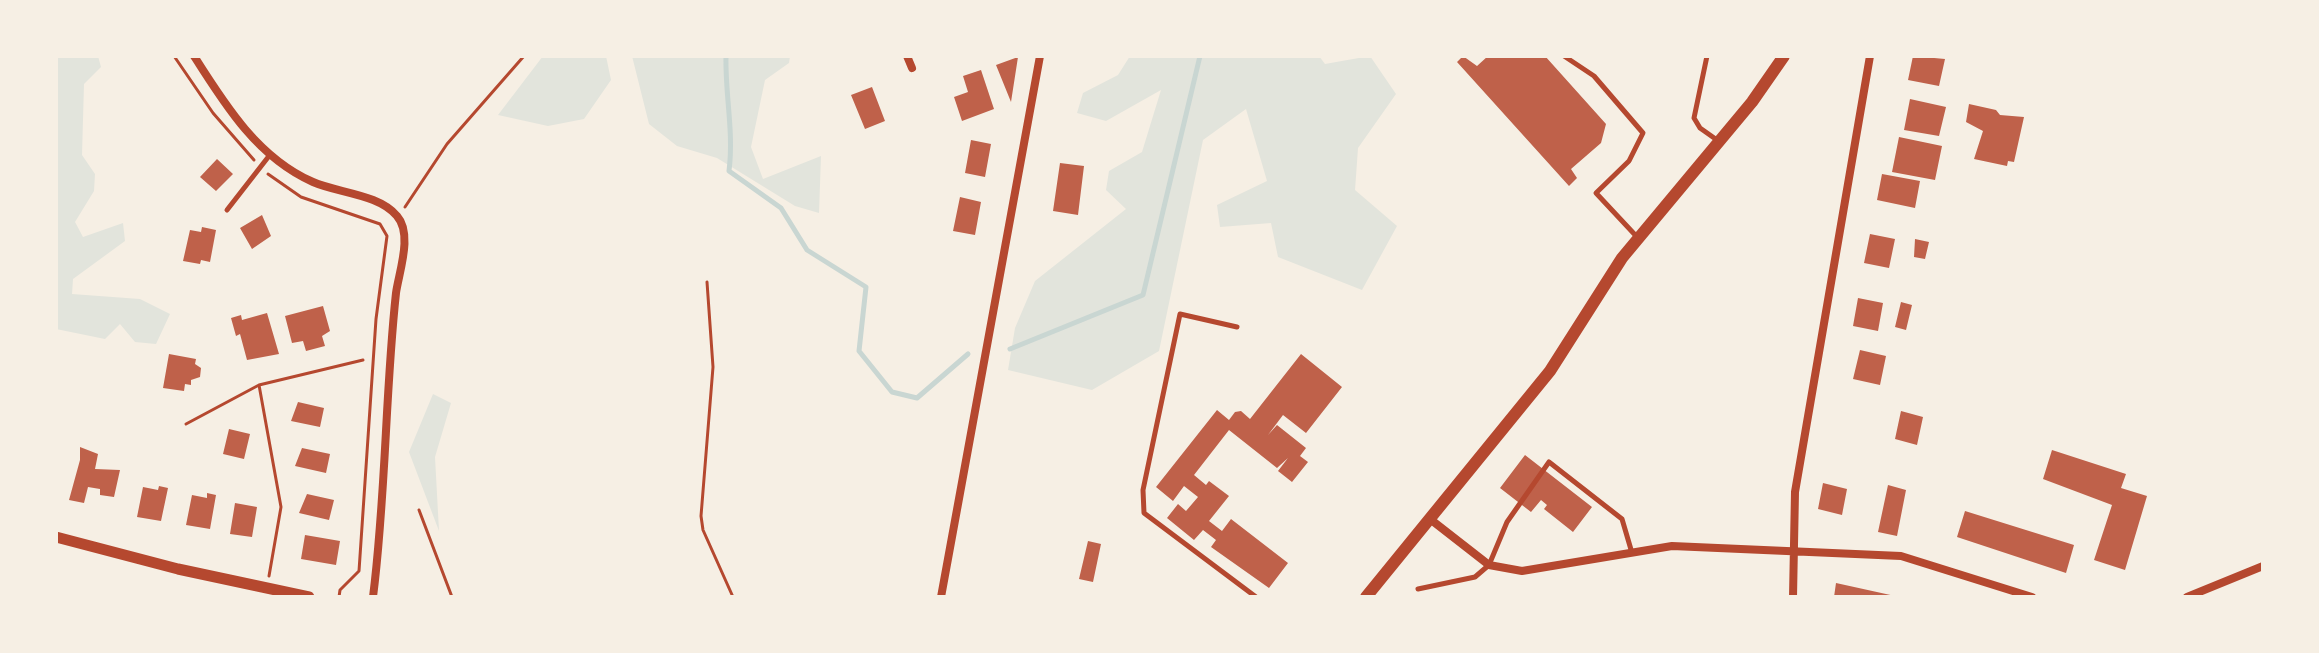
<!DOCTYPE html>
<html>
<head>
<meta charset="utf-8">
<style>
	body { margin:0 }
	#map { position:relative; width:2319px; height:653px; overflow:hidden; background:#f6efe4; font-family:Karla,sans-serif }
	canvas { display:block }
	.frame { position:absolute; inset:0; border:58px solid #f6efe4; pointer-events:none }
</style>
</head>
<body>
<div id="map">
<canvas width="2319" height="653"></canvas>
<div class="frame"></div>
</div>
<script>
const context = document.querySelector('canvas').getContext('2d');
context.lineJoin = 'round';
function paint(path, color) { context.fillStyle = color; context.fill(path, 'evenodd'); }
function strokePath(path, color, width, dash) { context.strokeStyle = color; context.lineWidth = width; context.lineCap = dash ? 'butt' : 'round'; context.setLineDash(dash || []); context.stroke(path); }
paint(new Path2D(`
	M56,56H98L101,67L84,84L82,155L95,174L94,191L75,222L83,237L123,223L125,241L73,279L72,294L140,299L170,314L156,344L135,342L120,324L105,339L56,329Z
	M543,56H606L611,80L584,119L548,126L498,115Z
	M632,56H790L789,63L765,80L751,147L763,179L821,156L819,213L795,206L717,158L677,146L649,124Z
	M1130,56H1319L1325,64L1370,56L1396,94L1358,148L1355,190L1397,226L1362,290L1278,257L1271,223L1220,227L1217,205L1267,181L1246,109L1203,140L1159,351L1092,390L1008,370L1015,328L1035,281L1126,209L1106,190L1109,171L1142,152L1161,90L1106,121L1077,113L1083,93L1118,75Z
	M433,394L451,403L435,457L439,531L409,452Z`), '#e2e4dc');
strokePath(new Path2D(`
	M726,56C725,95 734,131 729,171L781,208L807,250L866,287L859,351L892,392L917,398L968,354
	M1010,349L1143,295L1200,56`), '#c9d6d2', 5);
paint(new Path2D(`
	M1463,56L1477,66L1488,56H1545L1606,124L1601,143L1571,169L1577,178L1569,186L1457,62Z
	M1913,56L1945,59L1939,86L1908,80Z
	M1018,57L1011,102L996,65Z
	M981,70L994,109L962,121L954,97L968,92L963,76Z
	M872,87L885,121L865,129L851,95Z
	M1910,99L1946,107L1939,136L1904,130Z
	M1969,104L1996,110L2000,115L2024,117L2014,162L2008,161L2007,166L1974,159L1983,131L1966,122Z
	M1899,137L1942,146L1935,180L1892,172Z
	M971,140L991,144L985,177L965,173Z
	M217,159L233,174L216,191L200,177Z
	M1060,163L1084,166L1078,215L1053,211Z
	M1882,174L1920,181L1915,208L1877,200Z
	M960,197L981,202L975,235L953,231Z
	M262,215L271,236L252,249L240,228Z
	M202,227L216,230L210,262L201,260L200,264L183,261L190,230L201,232Z
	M1870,234L1895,239L1889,268L1864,263Z
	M1915,239L1929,242L1925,259L1914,257Z
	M1858,298L1883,303L1878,331L1853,326Z
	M1901,302L1912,305L1906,330L1895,327Z
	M323,306L330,331L322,336L325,346L306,351L303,341L292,343L285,316Z
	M267,313L279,354L247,360L240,334L236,336L231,318L241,315L242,320Z
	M1860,350L1886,356L1880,385L1853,379Z
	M169,354L196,359L195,364L201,368L200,377L191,380V385L185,384L184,391L163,388Z
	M1301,354L1342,387L1306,433L1283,415L1268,435L1277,425L1306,448L1300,456L1308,462L1292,482L1278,471L1288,458L1277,468L1229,430L1194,475L1206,485L1209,481L1229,496L1209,521L1222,531L1231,519L1288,563L1269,588L1211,547L1216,540L1203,530L1194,540L1167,518L1178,504L1186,511L1198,497L1184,486L1173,501L1156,487L1217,410L1229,420L1235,412L1241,411L1250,419Z
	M298,402L324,408L320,427L291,421Z
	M1901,411L1923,417L1917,445L1895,439Z
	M229,429L250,434L244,459L223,454Z
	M80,447L98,454L95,469L120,470L114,497L100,495V489L88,487L84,503L69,500L80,460Z
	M302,448L330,454L326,473L295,466Z
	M2052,450L2126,474L2121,488L2147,496L2125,570L2094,560L2112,505L2043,479Z
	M1525,455L1592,507L1573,532L1544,509L1547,505L1541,500L1531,512L1500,488Z
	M1823,483L1847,489L1842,515L1818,509Z
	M1888,485L1906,490L1897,536L1878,532Z
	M159,486L168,488L161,521L137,517L143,487L158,490Z
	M207,493L216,495L210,529L186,525L192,495L207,498Z
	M307,494L334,500L329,520L299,513Z
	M235,503L257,507L252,537L230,534Z
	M1965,511L2074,545L2066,573L1957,537Z
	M305,535L340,541L336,565L301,559Z
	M1088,541L1101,544L1093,582L1079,579Z
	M1836,583L1895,596L1894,597H1834Z`), '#bf614a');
strokePath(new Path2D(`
	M174,56L213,113L254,160
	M268,174L301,197L380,224L387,236L376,319L359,571L340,590L339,597
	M405,207L447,144L524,56
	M707,282L713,367L701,516L703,530L733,597
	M259,385L281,507L269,576
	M186,424L259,385L363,360
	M419,510L452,597`), '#b5482f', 3);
strokePath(new Path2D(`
	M1564,56L1594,76L1643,133L1629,161L1596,193L1638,238
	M1707,56L1694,118L1700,128L1717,140
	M227,210L269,156
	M1237,327L1180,314L1143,490L1144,513L1256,597
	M1418,589L1475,577L1489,565L1507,522L1549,462L1622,519L1632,553`), '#b5482f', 5);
strokePath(new Path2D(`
	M194,56C225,105 258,158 313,182C338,193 379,194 397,216C413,234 399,272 396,293C385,394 386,496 373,597
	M907,56L912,68
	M1430,519L1489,565L1522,571L1672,546L1901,556L2032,597
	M941,597L1040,56
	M1793,597L1795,492L1870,56
	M2187,597L2263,566`), '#b5482f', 8);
strokePath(new Path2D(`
	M56,537L178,569L309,597`), '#b5482f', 11);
strokePath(new Path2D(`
	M1366,597L1550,371L1622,258L1752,102L1784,56`), '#b5482f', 12);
</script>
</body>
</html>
